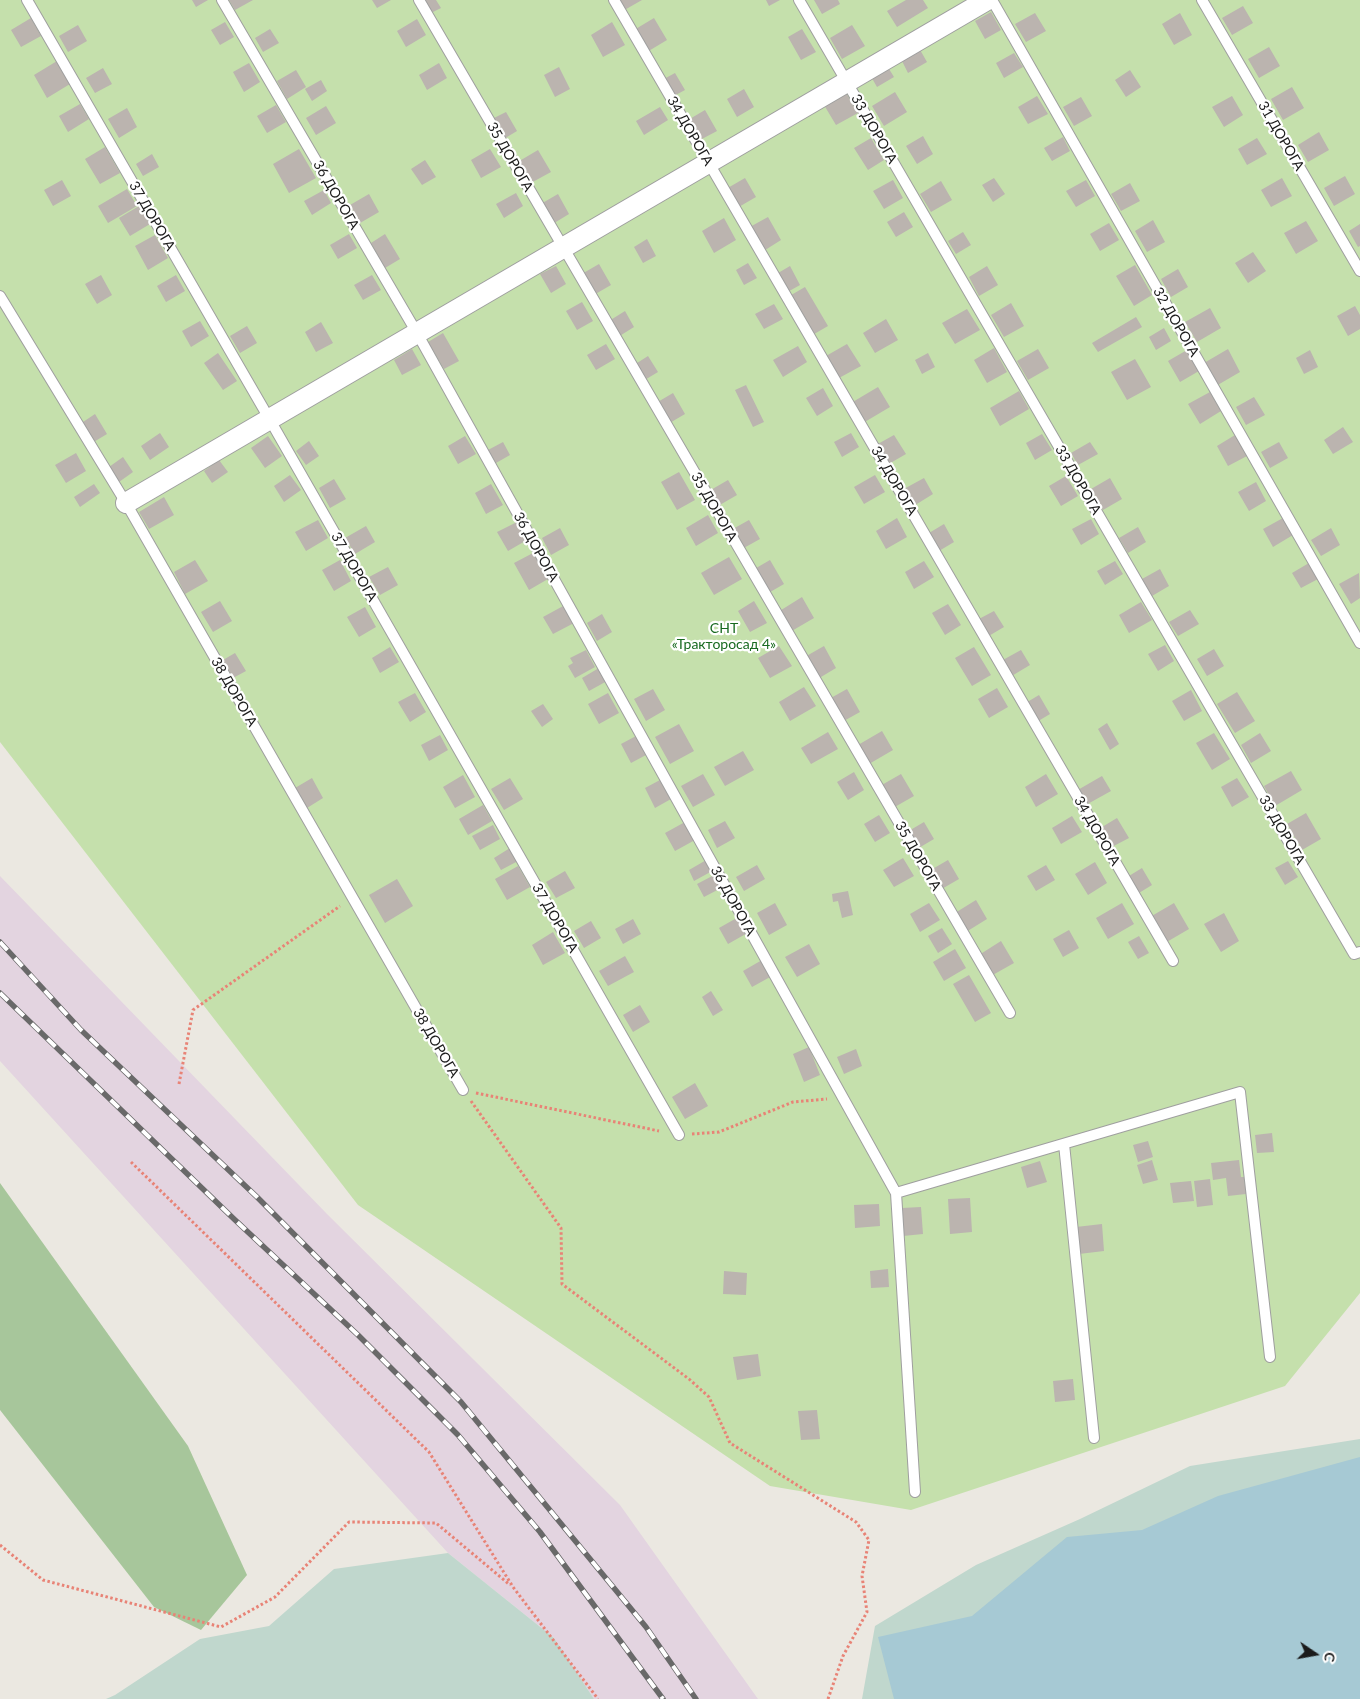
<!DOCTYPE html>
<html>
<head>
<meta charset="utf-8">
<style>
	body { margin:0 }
	#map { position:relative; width:1360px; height:1699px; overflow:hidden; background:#ebe8e1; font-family:Lato,sans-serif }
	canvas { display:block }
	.north { position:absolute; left:1290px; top:1629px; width:50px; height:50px; -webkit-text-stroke:4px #fff; paint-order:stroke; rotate:102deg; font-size:14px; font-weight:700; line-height:20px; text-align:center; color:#1b1b1b }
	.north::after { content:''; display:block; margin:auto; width:18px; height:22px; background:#1b1b1b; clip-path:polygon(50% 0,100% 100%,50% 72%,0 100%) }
</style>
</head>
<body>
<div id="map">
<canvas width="1360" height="1699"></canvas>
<div class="north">С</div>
</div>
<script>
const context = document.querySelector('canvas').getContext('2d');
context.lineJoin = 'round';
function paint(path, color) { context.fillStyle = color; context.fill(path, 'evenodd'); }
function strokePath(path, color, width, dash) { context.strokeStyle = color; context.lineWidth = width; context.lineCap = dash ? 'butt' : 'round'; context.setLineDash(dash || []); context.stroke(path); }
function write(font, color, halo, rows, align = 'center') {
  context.font = font + ' Lato,sans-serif'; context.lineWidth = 4.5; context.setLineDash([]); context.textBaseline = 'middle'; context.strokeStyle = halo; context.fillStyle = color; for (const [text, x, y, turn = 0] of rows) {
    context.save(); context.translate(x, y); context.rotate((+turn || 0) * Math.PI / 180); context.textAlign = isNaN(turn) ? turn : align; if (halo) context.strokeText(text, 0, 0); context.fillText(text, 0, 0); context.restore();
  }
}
paint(new Path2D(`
	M0,876L327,1214L620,1505L758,1699H594L554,1638L448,1553L0,1061Z`), '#e3d4e0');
paint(new Path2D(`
	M0,0H1360V1293L1285,1386L911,1510L770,1486L358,1205L0,742Z`), '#c5e0ac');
paint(new Path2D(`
	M0,1183L188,1446L247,1575L201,1630L154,1607L0,1410Z`), '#a7c69b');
paint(new Path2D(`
	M1360,1439V1492L1022,1699H862L875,1626L976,1565L1080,1519L1190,1466Z
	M448,1553L554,1638L594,1699H106L115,1695L200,1639L269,1626L334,1569Z`), '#c0d7cd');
paint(new Path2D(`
	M1360,1457V1699H894L878,1637L972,1616L1067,1537L1142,1530L1218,1496Z`), '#a6c9d4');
paint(new Path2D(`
	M192,0H208L196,7Z
	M229,0H253L235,10Z
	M372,0H391L377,8Z
	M421,0H436L441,8L429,14Z
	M615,0H642L621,12Z
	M766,0H780L769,6Z
	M814,0H838L840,4L822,14Z
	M906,0H923L928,8L897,27L887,11Z
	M1243,6L1253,23L1232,35L1222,18Z
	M991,12L1001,30L985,39L975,21Z
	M1035,13L1046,31L1026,42L1015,24Z
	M1180,13L1192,35L1174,45L1162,24Z
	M31,18L41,36L21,47L11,30Z
	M654,18L667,40L647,52L634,30Z
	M417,19L426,35L406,47L397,31Z
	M225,22L234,37L220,45L211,30Z
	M612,22L625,45L603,57L591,35Z
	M78,25L87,41L68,52L59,36Z
	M852,25L865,46L842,59L830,38Z
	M270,29L279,43L263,52L255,38Z
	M802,29L816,52L801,60L788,37Z
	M1269,47L1280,66L1259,78L1248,59Z
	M919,48L927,62L908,73L901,59Z
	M1014,53L1023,67L1004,78L996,63Z
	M57,61L70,84L47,98L34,75Z
	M249,63L260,82L244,92L233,72Z
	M439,63L447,78L427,90L419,75Z
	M886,64L894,77L877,87L869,73Z
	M559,67L570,89L555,97L544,75Z
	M103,68L112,84L95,93L86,78Z
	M296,70L306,87L287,99L277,81Z
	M1130,70L1141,87L1126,97L1115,80Z
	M675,73L685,90L672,97L662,80Z
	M321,80L327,91L312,101L305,89Z
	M1292,87L1304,108L1283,120L1271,99Z
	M744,89L754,107L737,117L727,99Z
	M895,92L907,112L884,126L872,106Z
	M846,93L858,113L836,125L824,105Z
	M1037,96L1048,114L1028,124L1018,107Z
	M1232,96L1243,115L1224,127L1212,107Z
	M1081,97L1092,116L1074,126L1063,107Z
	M80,104L89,119L68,132L59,116Z
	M276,105L286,122L267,133L257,116Z
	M326,106L336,123L316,135L306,118Z
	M660,107L668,120L644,135L636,121Z
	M127,108L137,127L119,138L108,119Z
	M705,110L717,131L700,140L688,120Z
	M506,112L517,131L502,140L490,120Z
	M1319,132L1329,150L1308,162L1298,145Z
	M923,136L933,154L917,164L906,146Z
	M1063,137L1070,151L1052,161L1044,148Z
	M871,138L884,160L868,170L854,148Z
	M1257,138L1267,154L1247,165L1238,149Z
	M105,147L120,173L100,184L85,159Z
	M299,149L316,178L289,193L273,164Z
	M490,149L501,167L481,178L471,160Z
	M538,150L551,172L529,184L516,163Z
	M152,154L159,167L143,176L136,164Z
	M425,160L436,177L422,185L411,169Z
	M1345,176L1355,194L1334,206L1324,188Z
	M745,178L756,197L737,208L726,189Z
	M994,178L1005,194L993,202L982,185Z
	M1282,178L1292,196L1271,207L1261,190Z
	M62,180L71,196L53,206L44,190Z
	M893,180L903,198L884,209L873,191Z
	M1086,180L1095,196L1076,207L1066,191Z
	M941,181L952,200L931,212L920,194Z
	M1130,183L1140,201L1121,211L1111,194Z
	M127,189L137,206L108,223L98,206Z
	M324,190L331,203L312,215L304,201Z
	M516,193L523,206L504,218L496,204Z
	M369,194L379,212L360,223L350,205Z
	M558,194L569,214L551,225L539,205Z
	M139,206L150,224L130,236L119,218Z
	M904,212L913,227L896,237L887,222Z
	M768,217L781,240L762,252L748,228Z
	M724,218L736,240L714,253L702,231Z
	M1153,220L1165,242L1147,252L1135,231Z
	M1306,221L1318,241L1296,254L1284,233Z
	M1109,223L1119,240L1100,251L1090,234Z
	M1360,224V246L1358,247L1349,231Z
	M963,232L971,245L956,254L948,241Z
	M349,234L357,248L338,259L330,245Z
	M385,234L400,259L385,268L371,243Z
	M155,235L168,258L148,270L135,246Z
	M647,239L656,256L643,263L634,247Z
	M1253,252L1266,271L1248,283L1235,263Z
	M748,263L757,278L744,285L736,270Z
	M599,264L611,285L592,296L580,275Z
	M1135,265L1152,295L1134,306L1116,276Z
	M556,266L566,284L551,293L540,274Z
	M790,266L800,285L784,294L773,276Z
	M987,266L998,285L979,296L969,277Z
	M1178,269L1188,287L1171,297L1161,279Z
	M101,275L112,295L97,304L85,284Z
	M176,275L185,291L166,302L157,286Z
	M372,275L381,290L363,300L354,285Z
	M805,287L828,326L809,337L786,298Z
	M582,302L593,321L577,330L566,311Z
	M1011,303L1024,326L1004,337L991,315Z
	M774,304L783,319L764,329L755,314Z
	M1355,306L1360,315V329L1348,336L1337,316Z
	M1210,308L1221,328L1197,342L1185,322Z
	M967,309L980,330L955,344L942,323Z
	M625,311L634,327L618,337L609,321Z
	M1136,317L1142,327L1098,352L1092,343Z
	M886,319L898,340L875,353L863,333Z
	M200,321L209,336L191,347L182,331Z
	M321,322L333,343L316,352L305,332Z
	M247,326L257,343L240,353L230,336Z
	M1164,328L1171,341L1156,350L1149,337Z
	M443,333L459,361L444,369L428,342Z
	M606,344L615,359L596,370L587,355Z
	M847,344L861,366L839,378L826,356Z
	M798,346L807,362L783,377L773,360Z
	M994,348L1007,372L987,383L974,360Z
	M412,349L421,365L402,375L394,360Z
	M1038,349L1049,368L1028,380L1017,361Z
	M1228,349L1240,372L1216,386L1204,363Z
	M1187,350L1199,371L1180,382L1168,361Z
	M1310,350L1318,367L1304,374L1296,358Z
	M218,353L237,381L223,390L204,363Z
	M928,353L935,367L922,374L915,360Z
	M648,356L658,372L643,381L634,365Z
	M1135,359L1151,387L1127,400L1111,372Z
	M746,385L764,422L753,427L735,390Z
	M878,387L890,407L863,423L851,403Z
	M823,388L833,406L817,416L806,398Z
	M1019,391L1029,409L1000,426L990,408Z
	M1210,392L1221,411L1200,424L1188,404Z
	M673,393L685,414L668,424L656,403Z
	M1254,397L1265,415L1246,425L1236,407Z
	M95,414L107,434L92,443L80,424Z
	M1343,427L1353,442L1333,454L1324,440Z
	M160,433L169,447L150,460L141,446Z
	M851,433L859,447L842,457L834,442Z
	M1042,434L1052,450L1035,460L1026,443Z
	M894,435L906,454L887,465L876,445Z
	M1235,435L1247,456L1228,466L1217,446Z
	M268,436L282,456L265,468L251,448Z
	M465,436L476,454L458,464L448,446Z
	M309,441L319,456L306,465L296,451Z
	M503,442L510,455L496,463L488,450Z
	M1090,442L1098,454L1078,465L1071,453Z
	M1279,442L1288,458L1270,468L1261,452Z
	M76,453L86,471L66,483L55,465Z
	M123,457L133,472L119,482L109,467Z
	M219,460L228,472L212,483L204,471Z
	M679,472L695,500L677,510L661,482Z
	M290,475L301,490L284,502L274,486Z
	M875,475L885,492L864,504L854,487Z
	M1066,476L1078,496L1061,506L1049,486Z
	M924,478L933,494L912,507L902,490Z
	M1110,478L1122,499L1103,510L1091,489Z
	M334,479L346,499L330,508L319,488Z
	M728,480L737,495L718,506L709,491Z
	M1256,482L1266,501L1249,511L1238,492Z
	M94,484L100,493L80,507L74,497Z
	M491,484L503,505L486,514L475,493Z
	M164,497L174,515L149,529L139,512Z
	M708,515L718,533L696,546L686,528Z
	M897,518L907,537L886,549L876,531Z
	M1283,518L1293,535L1273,547L1263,529Z
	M1091,519L1099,534L1081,545L1072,529Z
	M318,520L328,538L306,551L295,532Z
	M749,520L760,539L742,549L731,530Z
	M517,522L527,540L508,551L497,532Z
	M944,524L954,542L939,551L929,533Z
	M366,526L375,542L355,554L345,538Z
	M1138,527L1146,542L1128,553L1119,538Z
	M560,528L569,545L551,555L542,538Z
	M1331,528L1340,545L1321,556L1311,540Z
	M533,553L548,579L529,590L514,563Z
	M729,557L742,579L714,595L701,573Z
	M195,560L208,581L185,594L174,572Z
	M340,560L351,581L334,591L322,570Z
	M770,560L784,584L765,595L751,571Z
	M924,561L934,577L914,589L905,572Z
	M1115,561L1123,574L1105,585L1097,571Z
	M1309,563L1318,579L1301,588L1292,573Z
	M388,567L398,585L380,595L369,577Z
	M1160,569L1169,586L1152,596L1142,579Z
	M1359,573L1360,598L1351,604L1339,584Z
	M802,597L814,618L790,632L778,612Z
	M220,601L232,621L213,632L201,612Z
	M754,601L767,623L750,632L738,611Z
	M1141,602L1152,620L1129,633L1119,615Z
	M948,604L961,625L945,635L932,613Z
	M565,605L574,623L553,634L543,617Z
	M365,607L376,627L359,637L347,617Z
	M1190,610L1199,624L1178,636L1169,622Z
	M994,611L1004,627L987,637L977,620Z
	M602,614L612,632L597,641L587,623Z
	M1165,645L1174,661L1158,671L1148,654Z
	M779,646L792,666L770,678L758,658Z
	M824,646L836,668L816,680L803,658Z
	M390,647L399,662L380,673L372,658Z
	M974,647L991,675L972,686L955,658Z
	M1214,649L1224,666L1207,676L1197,659Z
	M586,650L595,667L575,678L568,666L573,663L570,658Z
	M1021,650L1030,665L1010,677L1001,661Z
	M235,653L246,671L233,678L223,660Z
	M599,668L607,681L589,691L582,678Z
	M804,687L816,706L790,721L779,702Z
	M997,688L1008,707L989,718L978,699Z
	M653,689L665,710L646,721L634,699Z
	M847,689L860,712L842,722L829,699Z
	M1191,690L1202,711L1184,721L1172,701Z
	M1237,692L1255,721L1235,733L1217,704Z
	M415,693L426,712L410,722L398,702Z
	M608,693L619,713L599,724L588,704Z
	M1039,695L1050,714L1035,723L1024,704Z
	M543,704L553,719L542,727L531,711Z
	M1107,723L1119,744L1110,750L1098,729Z
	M679,724L694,751L670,764L655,737Z
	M882,731L893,750L869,764L858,745Z
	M828,732L838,749L811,764L801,748Z
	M1214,733L1230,759L1212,770L1196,743Z
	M1260,733L1271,751L1251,763L1241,745Z
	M440,735L448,750L429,761L421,745Z
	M636,736L646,755L631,763L621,744Z
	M743,751L754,770L725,786L714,767Z
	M1291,771L1302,790L1275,806L1264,786Z
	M854,772L864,790L848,800L837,782Z
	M703,774L715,795L693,807L681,786Z
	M901,774L914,796L893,808L880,786Z
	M1046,774L1058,794L1036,807L1025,787Z
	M463,775L475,797L455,808L443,787Z
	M1102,776L1111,791L1084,806L1076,791Z
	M312,778L323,798L307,808L295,788Z
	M510,778L523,799L504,810L491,789Z
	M1237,778L1249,797L1232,807L1221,787Z
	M660,780L671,799L655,808L645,788Z
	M483,805L492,821L468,835L459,819Z
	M1306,813L1321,839L1302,850L1287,824Z
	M879,815L890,833L875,842L864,824Z
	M1072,816L1082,832L1061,844L1052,828Z
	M1117,818L1129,838L1108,849L1097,830Z
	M725,821L735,838L717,848L708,830Z
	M685,822L695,840L675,851L665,833Z
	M924,822L934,839L917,849L907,832Z
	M493,825L500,839L480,850L472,836Z
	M510,848L518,861L501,870L494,858Z
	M903,858L914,876L894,887L883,870Z
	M708,859L714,870L694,881L689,870Z
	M948,860L959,879L940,890L929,871Z
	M1288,861L1298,877L1285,885L1275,868Z
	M1095,862L1107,883L1088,895L1075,874Z
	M757,865L765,879L744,891L736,877Z
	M1046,865L1055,880L1036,891L1027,876Z
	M518,866L530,887L507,900L495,879Z
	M1142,868L1152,885L1134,896L1124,879Z
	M565,871L575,888L556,898L546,882Z
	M718,873L725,886L704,897L697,884Z
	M397,879L413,906L385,923L369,895Z
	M848,891L853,915L842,918L838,901L833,902L832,894Z
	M976,900L987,919L966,932L955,913Z
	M775,903L787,925L769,935L757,913Z
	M929,903L940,920L920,932L910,914Z
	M1122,903L1134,924L1108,939L1096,918Z
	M1174,903L1189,929L1165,943L1150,917Z
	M1224,913L1239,941L1221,952L1204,924Z
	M742,915L751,931L728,944L719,928Z
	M633,919L641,934L623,944L615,929Z
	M591,921L601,938L584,948L574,931Z
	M942,928L952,944L938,953L928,936Z
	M1069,930L1079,948L1063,957L1053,939Z
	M553,932L565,953L543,965L532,945Z
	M1139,936L1149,953L1138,959L1128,942Z
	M1001,941L1014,963L991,976L979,955Z
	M809,944L820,964L797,977L785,957Z
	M955,949L966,968L944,981L933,962Z
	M625,956L634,972L608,986L599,971Z
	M762,960L772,976L752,987L743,971Z
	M969,975L991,1013L975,1022L953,984Z
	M711,991L723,1010L713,1016L702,997Z
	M640,1005L650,1022L633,1032L623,1015Z
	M809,1047L820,1075L804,1082L793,1054Z
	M856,1049L862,1066L844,1074L837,1057Z
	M695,1083L708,1106L685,1119L672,1097Z
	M1272,1133L1274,1152L1257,1153L1255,1135Z
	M1148,1141L1153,1157L1138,1162L1133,1145Z
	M1152,1160L1158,1180L1143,1184L1137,1165Z
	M1239,1160L1241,1177H1244L1246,1194L1228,1196L1226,1178L1213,1180L1211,1163Z
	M1040,1161L1047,1182L1027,1188L1021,1167Z
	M1210,1179L1213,1205L1197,1207L1194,1181Z
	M1191,1181L1194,1201L1173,1203L1170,1183Z
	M970,1198L972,1232L950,1234L948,1199Z
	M879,1204L880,1226L855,1228L854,1205Z
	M921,1207L923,1234L903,1236L902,1208Z
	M1102,1224L1104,1251L1079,1254L1076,1227Z
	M888,1269L889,1287L871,1288L870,1271Z
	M724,1271L747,1273L746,1295L723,1294Z
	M758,1354L761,1376L737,1380L733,1357Z
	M1073,1379L1075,1400L1055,1402L1053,1381Z
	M817,1410L820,1439L801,1440L798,1411Z`), '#bbb4af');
const service = new Path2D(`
	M27,0L270,420L679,1135
	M222,0L417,333L896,1193L915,1492
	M419,0L1010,1013
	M614,0L1173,961
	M799,0L1354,954L1360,952
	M992,0L1360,643
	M1202,0L1360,271
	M0,296L126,503L463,1090
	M1064,1144L1094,1438
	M896,1193L1240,1092L1270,1357`);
const minor = new Path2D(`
	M126,503L987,0`);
strokePath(service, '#9f9f9f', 12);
strokePath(minor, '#9f9f9f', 22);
strokePath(new Path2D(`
	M179,1084L193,1010L340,906
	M476,1093L659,1131
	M471,1101L561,1228L562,1284L689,1379L709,1397L730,1443L856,1522L869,1540L862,1576L867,1612L843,1656L828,1699
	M692,1134L719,1132L793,1102L827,1099
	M131,1162L429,1452L513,1587L598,1699
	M0,1545L43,1580L221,1627L275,1597L349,1522L436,1523L510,1585`), '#e88376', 3, [2.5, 2.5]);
strokePath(service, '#fff', 10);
strokePath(minor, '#fff', 20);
const rail = new Path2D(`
	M0,942L81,1030L257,1197L461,1402L646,1627L696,1699
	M0,993L234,1219L358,1335L458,1435L540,1532L663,1699`);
strokePath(rail, '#696969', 5.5);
strokePath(rail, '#fff', 4, [11]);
write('14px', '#1b1b1b', '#fff', [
	["33 ДОРОГА",874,129,60],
	["34 ДОРОГА",690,131,60],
	["31 ДОРОГА",1281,136,60],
	["35 ДОРОГА",510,157,60],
	["36 ДОРОГА",336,195,60],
	["37 ДОРОГА",152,216,60],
	["32 ДОРОГА",1176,322,60],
	["33 ДОРОГА",1078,480,60],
	["34 ДОРОГА",894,481,60],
	["35 ДОРОГА",714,507,60],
	["36 ДОРОГА",536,547,61],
	["37 ДОРОГА",354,567,60],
	["38 ДОРОГА",234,692,60],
	["33 ДОРОГА",1282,830,60],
	["34 ДОРОГА",1097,831,60],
	["35 ДОРОГА",918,856,60],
	["36 ДОРОГА",733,901,61],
	["37 ДОРОГА",555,918,60],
	["38 ДОРОГА",436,1043,60]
]);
write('14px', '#186a20', '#fff', [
	["СНТ",724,628],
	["«Тракторосад 4»",724,644]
]);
</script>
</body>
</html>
